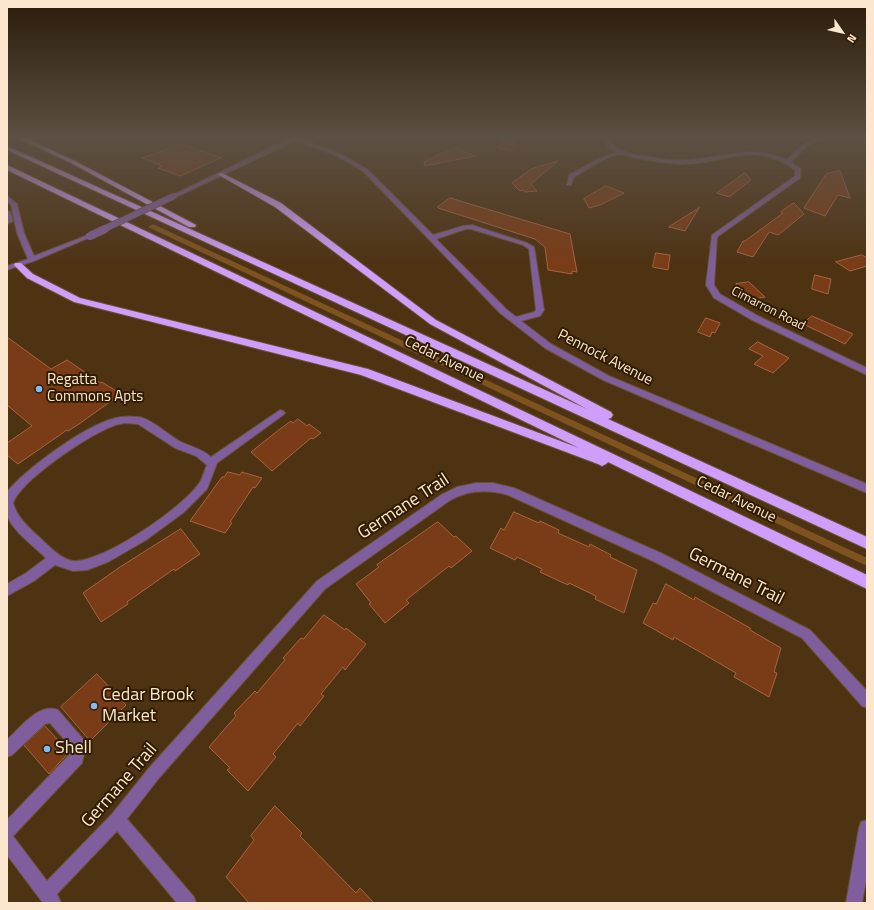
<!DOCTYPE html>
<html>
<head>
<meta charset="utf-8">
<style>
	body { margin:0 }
	#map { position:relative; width:874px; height:910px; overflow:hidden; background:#4e3313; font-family:"Titillium Web",sans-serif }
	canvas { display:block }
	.frame { position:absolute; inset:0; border:8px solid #fde6ce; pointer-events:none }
	.north { position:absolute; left:822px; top:12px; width:40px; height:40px; -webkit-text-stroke:3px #301c03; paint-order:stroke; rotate:124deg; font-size:11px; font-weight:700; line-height:16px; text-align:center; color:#fde6ce }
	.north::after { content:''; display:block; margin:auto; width:14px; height:18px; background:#fde6ce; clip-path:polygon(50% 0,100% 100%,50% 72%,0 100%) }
</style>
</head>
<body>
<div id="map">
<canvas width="874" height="910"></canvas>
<div class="frame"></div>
<div class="north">N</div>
</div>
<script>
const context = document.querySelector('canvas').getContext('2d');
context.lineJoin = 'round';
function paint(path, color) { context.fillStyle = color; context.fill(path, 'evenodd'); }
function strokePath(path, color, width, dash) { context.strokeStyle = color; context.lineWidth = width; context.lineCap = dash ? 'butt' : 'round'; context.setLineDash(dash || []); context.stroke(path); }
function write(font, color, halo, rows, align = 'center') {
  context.font = font + ' "Titillium Web",sans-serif'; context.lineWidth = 4; context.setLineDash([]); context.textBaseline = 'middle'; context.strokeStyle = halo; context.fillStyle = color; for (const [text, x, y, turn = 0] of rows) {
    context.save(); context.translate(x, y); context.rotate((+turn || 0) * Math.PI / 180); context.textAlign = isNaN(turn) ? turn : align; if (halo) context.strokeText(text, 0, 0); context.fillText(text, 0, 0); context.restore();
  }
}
paint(new Path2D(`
	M153,224L867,558V566L148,227Z`), '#7e531f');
const building = new Path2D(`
	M504,139H515V148L511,151L497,147L504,142Z
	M182,144L221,158L180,176L158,168L162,166L143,158Z
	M455,148L476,156L425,166L424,162Z
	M558,161L531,184L537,191L525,192L523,190L520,191L512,183L531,169Z
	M840,171L850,198L838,195L825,216L804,208L826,174Z
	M745,173L751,180L729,197L717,193Z
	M606,186L624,193L600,205L589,208L584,199Z
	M450,198L570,234L577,272L572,271V274L548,270L545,247L535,239L438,208L439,207H438Z
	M794,203L804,214L778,235L769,232L753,257L737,252L743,241H745L783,213L781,212Z
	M699,208L685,231L669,227Z
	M656,253L670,255L668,270L653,267Z
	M862,255L867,258V266L850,271L836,262Z
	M815,275L831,279L828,294L812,289Z
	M749,282L765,297L749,300L736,284Z
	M812,316L853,334L845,344L803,324Z
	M706,318L720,323L715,333L712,332L710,337L698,332Z
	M7,337L51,369L67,360L101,383L102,382L121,394L79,424L68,431L67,430L18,464L7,455V443L32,426L7,405Z
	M758,342L789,358L773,373L754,364L763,356L749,349Z
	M298,419L307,426L309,424L321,433L313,439L311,438L272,471L251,452L280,429L291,421L293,423Z
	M228,472L240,475L242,472L262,478L255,488L253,487L230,522L232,523L225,533L190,521L222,477H224Z
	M514,512L539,523L540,521L559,530L558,533L589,547L590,544L611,555L610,557L637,570L624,613L595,599L596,596L569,583L568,585L540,572L542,569L517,557L515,560L490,548L501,528L504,530Z
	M438,522L454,537L456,536L472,551L451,568L449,566L406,600L409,603L385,623L369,604L371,603L356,584L379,567L377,565Z
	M181,529L200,554L175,571L174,569L127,602L128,604L101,622L83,593L120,567Z
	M666,584L694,600L695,597L750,628V630L781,648L774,672L777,673L769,697L734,677L736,673L674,637L673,640L643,623L653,603L656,604Z
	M324,615L345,630L346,628L366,644L345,670L343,667L321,694L324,696L300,726L298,723L273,754L276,757L248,791L227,770L230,768L209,747L236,716L234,713L255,691L257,693L285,660L283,658L301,638L303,639Z
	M97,674L126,705L90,741L61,707Z
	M45,726L69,752L49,774L24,745Z
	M275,806L302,833L300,836L356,893L360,888L374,903H249L226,877L254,840L251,836Z`);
paint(building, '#7a3c16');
strokePath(building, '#a76441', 1);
const minor = new Path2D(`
	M290,138H299L337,152L367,169L433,235L463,226L472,225L527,243L534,247L544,310L540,316L521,321L551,344L609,376L867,484V493L603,380L545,348L500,313L363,171L333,154L295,141L176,197L171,196ZM466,229H471L523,245L529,249L536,310L534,312L516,317L506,309L436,239Z
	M607,138H612L611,140L612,145C622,152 633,154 644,156C658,159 673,161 687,160C723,158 752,143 787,160C799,148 808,138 824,138L807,146L791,162L801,169L800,178L717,237L714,285L720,294L758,316L867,368V375L752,320L714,298L706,285L712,235L795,176V170C755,139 722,165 680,164C665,163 650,161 635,158C631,157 624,154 620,154C608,155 585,171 574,177L571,185H567L569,175L596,160L616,152L608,147L605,140Z
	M7,196L17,204L24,233L34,256L88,235L93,236L34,261L7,270V266L28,259L17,233L11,205L7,201Z
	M7,210L10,212L13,221L7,224Z
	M280,410L283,411L285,413L283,415L217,463L207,489L183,513L146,540L108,562L87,570L73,571L55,565L34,581L7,596V584L26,573L46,558C36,548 9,528 7,514C6,507 7,499 7,492C27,468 82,428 112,419C120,416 130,416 139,417C152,419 169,436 181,442C192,447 202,449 211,457ZM125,423L138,424L175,448L196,456L207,465C204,471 203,477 200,482C184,507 103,563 73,561C60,559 48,545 39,537C28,527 17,517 13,503C22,479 89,435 113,426C117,424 121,424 125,423Z
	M476,483H493L514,488L663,554L810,630L867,691V708L862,706L802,638L655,562L508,495C487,489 468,490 449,501L325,589L159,778L127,819L194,897L196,903H177L117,831L57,894L61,903H43L7,855V820L70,754L71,747L50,723L45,724L12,755L7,757V740C19,729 39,702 58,710L84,740L86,745L82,763L13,836L47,881L112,814L149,768L317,581L441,495L457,487Z
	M867,820V875L862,903H846L859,828L861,822Z`);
const highway = new Path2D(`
	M17,138H26L75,161L196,225L195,227H189L71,163Z
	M7,146L587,409L430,324L275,207L217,174L222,173L281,203L436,320L611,412L613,415L611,418L608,419L867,537V549L7,150Z
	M7,165L867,575V589L608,462L606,464L602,466L598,464L361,375L74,302L27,278L14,265L15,263H21L33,274L80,298L368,369L579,448L7,170Z`);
strokePath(minor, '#6a5031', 2);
strokePath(highway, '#6a5031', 2);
paint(minor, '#805e9d');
paint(highway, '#cf9efb');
const minorBridgeFar1 = new Path2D(`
	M102,230L174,196`);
const minorBridge = new Path2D(`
	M90,236L105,229`);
strokePath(minorBridgeFar1, '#6a5031', 7, []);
strokePath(minorBridge, '#6a5031', 9, []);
strokePath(minorBridgeFar1, '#805e9d', 6);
strokePath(minorBridge, '#805e9d', 8);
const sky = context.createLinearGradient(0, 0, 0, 266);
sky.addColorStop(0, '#2b1c0a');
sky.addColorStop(0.52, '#5d5044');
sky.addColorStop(1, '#5d504400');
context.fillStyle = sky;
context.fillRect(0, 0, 874, 266);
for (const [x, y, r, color] of [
	[39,389,4,"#7ebdf9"],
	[94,706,4,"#7ebdf9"],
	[47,749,4,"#7ebdf9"]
]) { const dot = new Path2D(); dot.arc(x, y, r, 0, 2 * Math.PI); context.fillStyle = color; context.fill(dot); strokePath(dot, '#301c03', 1.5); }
write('13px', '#fde6ce', '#301c03', [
	["Cimarron Road",768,309,27]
]);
write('15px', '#fde6ce', '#301c03', [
	["Pennock Avenue",605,358,27],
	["Cedar Avenue",444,360,26],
	["Cedar Avenue",736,500,26]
]);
write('15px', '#fde6ce', '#301c03', [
	["Regatta",47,380],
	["Commons Apts",47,397]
], 'left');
write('18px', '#fde6ce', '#301c03', [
	["Germane Trail",404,507,-33],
	["Germane Trail",736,577,27],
	["Germane Trail",120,786,-49]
]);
write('18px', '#fde6ce', '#301c03', [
	["Cedar Brook",102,696],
	["Market",102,717],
	["Shell",55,749]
], 'left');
</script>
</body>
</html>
